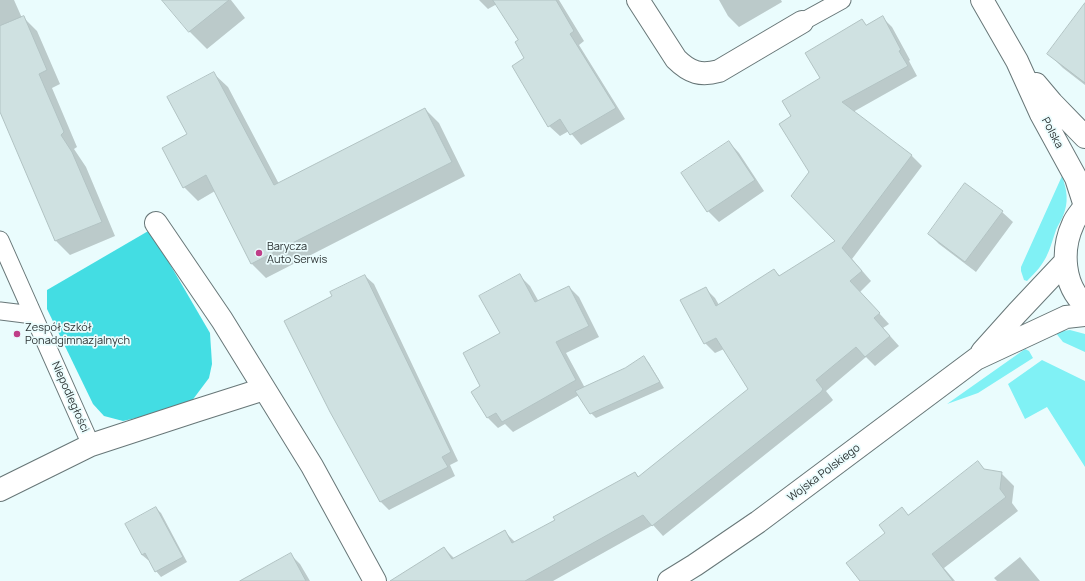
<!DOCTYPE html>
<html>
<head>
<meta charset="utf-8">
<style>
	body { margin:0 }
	canvas { display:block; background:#eafcfd }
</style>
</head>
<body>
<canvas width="1085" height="581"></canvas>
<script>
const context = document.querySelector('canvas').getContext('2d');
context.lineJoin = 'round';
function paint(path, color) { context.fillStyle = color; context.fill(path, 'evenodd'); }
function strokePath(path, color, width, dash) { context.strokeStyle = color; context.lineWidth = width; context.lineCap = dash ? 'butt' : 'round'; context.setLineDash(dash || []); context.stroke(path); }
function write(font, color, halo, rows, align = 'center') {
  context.font = font + ' Manrope,sans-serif'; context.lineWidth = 3.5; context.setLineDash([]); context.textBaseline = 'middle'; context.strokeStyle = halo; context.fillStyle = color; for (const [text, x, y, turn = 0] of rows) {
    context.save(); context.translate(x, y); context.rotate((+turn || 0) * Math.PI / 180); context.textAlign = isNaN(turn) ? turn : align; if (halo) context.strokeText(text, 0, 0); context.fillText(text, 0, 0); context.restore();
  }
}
paint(new Path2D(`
	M1062,176C1067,190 1069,202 1063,216C1061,221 1058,225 1056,230C1048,254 1047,262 1027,281L1024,280L1021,271V267Z
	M1070,330L1085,334V352L1063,342L1055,332Z
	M1025,349L1029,351L1033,358L978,393L947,404Z
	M1042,360L1085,381V467L1047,407L1025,419L1008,384Z`), '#80f1f5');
paint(new Path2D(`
	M150,230L210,333L212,364L209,378L191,402L175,409L123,421L104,416L93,404L47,309V290Z`), '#43dde3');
paint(new Path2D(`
	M0,0H14L22,18L23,17L37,31L60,84L52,88L77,147L74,149L86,167L115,236L70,255L56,241L0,110Z
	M164,0H231L245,18L207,49L189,31Z
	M479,0H559L584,41L579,45L625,119L581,145L569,131L560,136L549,126L519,41L497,4L488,9Z
	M719,0H781L782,2L739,27L728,16Z
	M1085,5V85L1063,68L1048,53Z
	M882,17L892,27L910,60L909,61L917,76L853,112L912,156L922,166L852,259L871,281L860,292L889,324L883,328L899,346L875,366L866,357L826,391L833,400L831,402L663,536L653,525L553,581H417L444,548L454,558L504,531L515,542L557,521L635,473L639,477L750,389L724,349L715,353L705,343V288L715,298L719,305L774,270L780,276L837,242L810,172L793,117L822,79L862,20L867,26Z
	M213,73L228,87L279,184L425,109L439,123L465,176L266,278L252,264L215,191L198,201L184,187L188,134Z
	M729,142L739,153L764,191L719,222L708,211Z
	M1002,212L1013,222L976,272L939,244L929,234Z
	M365,276L374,284L458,461L450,465L455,476L389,510L380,501Z
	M520,276L530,286L539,302L569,287L579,297L599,337L566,353L585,388L626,369L644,358L649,363L664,388L596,418L591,413L579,395L513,432L505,424L498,428L488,418L482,386L502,334Z
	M978,462L986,471L1001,473L1014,486L1012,503L1018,511L944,568L955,581H861L886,533L902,509L908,515Z
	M156,508L161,513L187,562L161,577L156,571L149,559L148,560L142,555L126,524Z
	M290,554L300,564L310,581H240Z
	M1020,557L1040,581H997L994,578Z`), '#0003');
const building = new Path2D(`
	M162,0H229L189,32Z
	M493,0H556L574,31L570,34L616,108L570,135L560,119L548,127L512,66L524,58L515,42L518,40Z
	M1085,3V83L1047,54Z
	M24,16L47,70L39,74L64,132L61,135L72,152L102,222L55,241L0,112V26Z
	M883,16L901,50L899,51L908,66L842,102L912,155L842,248L862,271L850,281L880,313L874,318L890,336L865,357L856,347L816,380L823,389L821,392L652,526L643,515L525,581H390L444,547L452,559L505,530L512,543L555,520L553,517L635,472L638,477L748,389L716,338L704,344L680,300L706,287L716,306L774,269L779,276L835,241L791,196L809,172L779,124L791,116L782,101L820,78L805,53L862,19L866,25Z
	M214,72L274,185L425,108L452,162L251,264L206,175L183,188L162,148L187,134L167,97Z
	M729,141L755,180L707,212L681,173Z
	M965,183L1003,211L965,262L928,234Z
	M520,274L535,302L569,286L589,326L556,342L576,380L502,422L496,413L487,418L471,392L480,386L463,353L500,333L479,296Z
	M365,275L451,452L442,457L448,467L380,502L330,412L284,321L332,296L330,292Z
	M644,356L660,382L590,414L575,391L625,368Z
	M978,461L984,469L1002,472L1000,489L1006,497L932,554L953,581H860L846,563L885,533L879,525L902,507L908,515Z
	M156,507L183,557L155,572L145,553L142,555L125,524Z
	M291,553L306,581H240Z`);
paint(building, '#cfe1e1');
strokePath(building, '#b2c3c3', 1);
const service = new Path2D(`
	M802,22L842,0
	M0,240L91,445
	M0,311L33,315`);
const minor = new Path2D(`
	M638,0L676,59C690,73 701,76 719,71L802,22
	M982,0L1017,61L1041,114L1076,178L1085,206
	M1036,84L1052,103L1085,137
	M156,223L222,320L312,466L375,581
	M0,490L91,445L195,411L264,389`);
const tertiary = new Path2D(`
	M1085,206C1081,212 1075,218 1073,224C1061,250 1063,285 1085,305
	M982,352L1017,313L1065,262
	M669,581L695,565L758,522L976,359L1066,317L1085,315`);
strokePath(service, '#687778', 19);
strokePath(minor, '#687778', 24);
strokePath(tertiary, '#687778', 24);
strokePath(service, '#fff', 17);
strokePath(minor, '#fff', 22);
strokePath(tertiary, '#fff', 22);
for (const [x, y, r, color] of [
	[259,253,4,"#bf3e88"],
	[17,334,4,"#bf3e88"]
]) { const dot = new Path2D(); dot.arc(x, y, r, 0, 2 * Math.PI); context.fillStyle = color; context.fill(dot); strokePath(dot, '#eafcfd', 1.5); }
write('11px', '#2c3333', '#eafcfd', [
	["Polska",1052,133,62],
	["Niepodległości",70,397,66],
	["Wojska Polskiego",824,473,-37]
]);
write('11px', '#2c3333', '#eafcfd', [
	["Barycza",267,247],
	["Auto Serwis",267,260],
	["Zespół Szkół",25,328],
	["Ponadgimnazjalnych",25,341]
], 'left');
</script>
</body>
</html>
